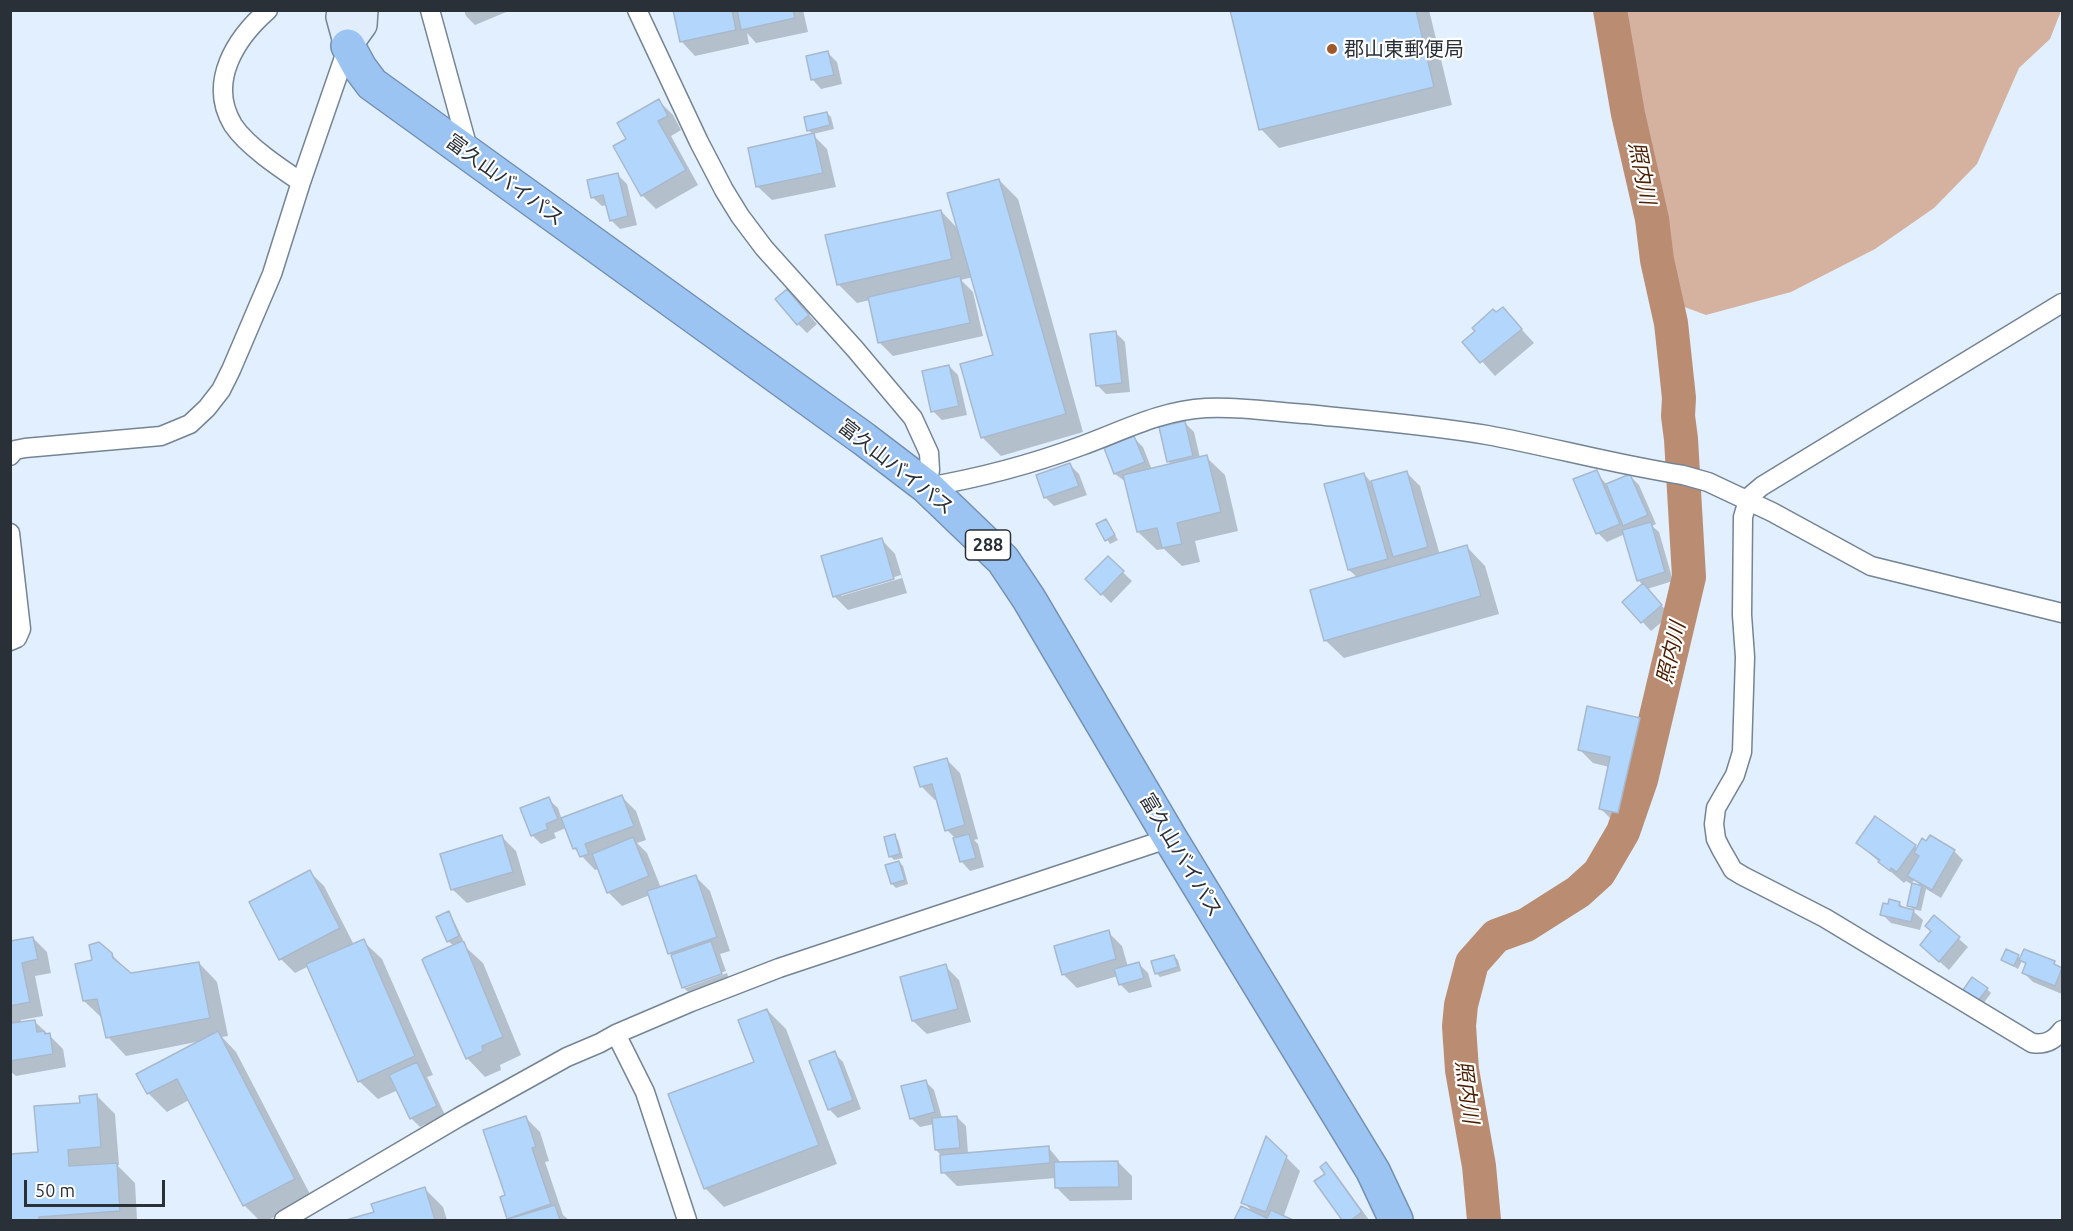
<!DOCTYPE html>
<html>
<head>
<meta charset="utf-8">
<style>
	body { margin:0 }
	#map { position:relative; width:2073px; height:1231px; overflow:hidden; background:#e2efff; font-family:Ubuntu,sans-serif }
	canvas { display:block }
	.frame { position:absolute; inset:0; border:12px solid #2a3038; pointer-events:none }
	.scale { position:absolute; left:24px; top:1180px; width:141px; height:27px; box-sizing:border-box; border:3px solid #2a3038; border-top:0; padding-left:8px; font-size:18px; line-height:21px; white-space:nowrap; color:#2a3038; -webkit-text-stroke:4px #fff; paint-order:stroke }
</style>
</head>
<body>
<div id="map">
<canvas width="2073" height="1231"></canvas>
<div class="frame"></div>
<div class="scale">50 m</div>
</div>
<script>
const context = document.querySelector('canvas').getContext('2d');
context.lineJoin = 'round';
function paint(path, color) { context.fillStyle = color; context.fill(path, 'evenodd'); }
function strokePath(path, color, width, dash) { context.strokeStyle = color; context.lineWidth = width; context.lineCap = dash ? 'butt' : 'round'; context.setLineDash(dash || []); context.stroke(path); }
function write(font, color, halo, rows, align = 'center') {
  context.font = font + ' Ubuntu,"Noto Sans JP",sans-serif'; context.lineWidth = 4.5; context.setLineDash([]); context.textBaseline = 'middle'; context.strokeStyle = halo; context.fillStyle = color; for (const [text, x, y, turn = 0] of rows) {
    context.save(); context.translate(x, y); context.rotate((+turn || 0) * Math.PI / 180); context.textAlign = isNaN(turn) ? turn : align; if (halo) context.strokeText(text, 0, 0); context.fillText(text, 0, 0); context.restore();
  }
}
paint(new Path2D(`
	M1622,11H2061L2050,39L2019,68L1977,164L1934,208L1875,249L1791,292L1706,315L1671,302L1652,160Z`), '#d4b29f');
paint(new Path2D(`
	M464,10H511L475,25L466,16Z
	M675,10H803L808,32L756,43L747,33L749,44L695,56L682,42Z
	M1231,10H1429L1452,105L1279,148L1261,129Z
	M828,53L837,62L842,84L821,89L812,79Z
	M659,101L673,115L681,130L671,136L698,185L656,209L642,195L628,139Z
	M827,113L831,117L834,129L813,134L808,130Z
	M813,135L827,149L836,187L772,200L758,187Z
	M618,175L627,184L637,225L620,229L611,220L607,205L602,206L592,197Z
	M999,180L1018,199L1083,432L1001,456L982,437L995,356L973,277L961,280L973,292L983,336L893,356L879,342L870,300L857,303L838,284L941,211L959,230Z
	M796,300L817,324L807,333L798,324Z
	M1503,309L1534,343L1495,376L1465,342Z
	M1116,333L1125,342L1130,392L1106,394L1097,385Z
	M949,366L958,375L967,415L942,420L933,411Z
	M1185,423L1194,432L1200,458L1206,457L1225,475L1238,531L1195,541L1200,562L1182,566L1164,549L1157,550L1138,532L1126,482L1115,474L1106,449L1134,438L1143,447L1152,470L1172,465L1168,461Z
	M1070,465L1079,474L1087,495L1054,506L1045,497Z
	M1406,472L1420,486L1440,555L1467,547L1485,566L1499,614L1344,658L1325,640L1358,578L1349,570L1325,485L1364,474L1371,482Z
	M1596,472L1607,485L1630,476L1639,485L1656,524L1652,526L1659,532L1673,581L1647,589L1670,615L1651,631L1624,602L1643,585L1638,580L1625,534L1607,542L1598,533Z
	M1105,520L1118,540L1110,544L1098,525Z
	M882,540L895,554L907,593L848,610L834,596ZM901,575L902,578L841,596V593Z
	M1108,558L1132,581L1111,603L1087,579Z
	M1639,719L1653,733L1632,826L1614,822L1600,808L1609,767L1593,763L1579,749Z
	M946,759L960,773L978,839L974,840L978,844L984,867L970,871L961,861L955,838L947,830L938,800H935L922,787Z
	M622,797L636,811L646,840L637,843L647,853L661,888L696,877L710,891L730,951L720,954L726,971L686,985V988L727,973L730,983L692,996L683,987L650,895L622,906L608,892L599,869L595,870L574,848L566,828L554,833L556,838L541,844L532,835L548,799L558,808L562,820Z
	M894,836L898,840L903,858L894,860L890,856Z
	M502,837L516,851L526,885L467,903L453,890L442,855Z
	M1857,843L1915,846L1917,849L1954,851L1963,860L1941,898L1926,889L1921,911L1913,909L1909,905L1921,887L1915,879L1911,884L1906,881L1904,883Z
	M899,862L903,866L908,884L896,888L892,884Z
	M310,872L324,886L354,945L363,941L382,959L433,1075L427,1077L445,1115L420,1127L411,1118L398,1090L378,1099L359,1081L309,966L295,973L281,959Z
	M1899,903L1906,910L1913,911L1923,920L1920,930L1891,923L1882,914Z
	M448,913L452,917L463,940L460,942L483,963L521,1055L500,1065L501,1070L485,1077L467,1058L454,946L448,941Z
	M1934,917L1968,947L1949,970L1931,954Z
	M1108,932L1122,946L1128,967L1139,964L1148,973L1152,987L1129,993L1120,984L1118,976L1077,988L1063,974Z
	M33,938L47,952L51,973L35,976L43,1016L21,1020V1023L34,1021L49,1035L63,1049L66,1067L16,1076L10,1071V943Z
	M111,954L130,973L199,963L217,982L228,1036L222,1037L236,1052L312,1198L268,1220H259L244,1205L189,1100L167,1112L148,1093L201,1041L126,1056L108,1037L103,1019L84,1001Z
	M1174,956L1178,960L1181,971L1160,977L1156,973Z
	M2018,956L2021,959L2054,963L2062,970V994L2033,982L2024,973L2027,965L2022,961L2018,969L2002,960Z
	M945,966L959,980L971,1022L927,1034L913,1021Z
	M1987,989L1991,993L1983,1004L1969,993Z
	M767,1010L786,1029L837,1164L724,1207L705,1188L756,1063Z
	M834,1053L843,1062L861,1109L838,1118L829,1109Z
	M925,1081L934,1090L942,1118L957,1117L966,1126L968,1154L1048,1147L1062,1164L1118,1162L1132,1176V1200L1070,1201L1056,1187V1178L957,1186L943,1172L941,1155L936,1150L934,1124L920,1127L911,1118Z
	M97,1096L115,1114L119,1165H117L135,1183L137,1220H10V1156L39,1154L82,1104Z
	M526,1118L540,1132L549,1161L545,1162L563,1215L569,1220H510L508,1218L507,1196Z
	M1267,1138L1300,1171L1283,1218L1289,1220H1236L1242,1208L1254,1213L1243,1202Z
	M1326,1164L1335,1173L1369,1220H1344L1316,1182L1327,1174Z
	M425,1189L443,1207L447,1220H351L376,1213Z`), '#0003');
strokePath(new Path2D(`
	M1484,1220L1479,1166L1462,1070L1459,1026L1461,1005L1472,963L1496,936L1526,925L1578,892L1599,873L1623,832L1641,780L1689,577L1681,439L1678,416L1679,398L1671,323L1657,260L1652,219L1628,114L1610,10`), '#ba8d73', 34);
const building = new Path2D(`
	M673,10H732L736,30L680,42Z
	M737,10H793L795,18L741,30Z
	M1230,10H1416L1434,87L1259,130Z
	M828,51L834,75L811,80L806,56Z
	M659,99L668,116L658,121L686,170L641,196L613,146L626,139L617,123Z
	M827,112L830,125L807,131L804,117Z
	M814,133L823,173L756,187L748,148Z
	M618,173L628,216L610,221L603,195L591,198L587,180Z
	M999,179L1066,414L981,438L960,364L993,355L947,193Z
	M941,210L952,259L837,285L825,235Z
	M960,276L970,323L878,343L868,297Z
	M787,289L809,315L797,325L775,299Z
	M1503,307L1522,329L1480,363L1462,342L1475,331L1472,328L1493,309L1496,312Z
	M1116,331L1122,383L1096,386L1090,334Z
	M949,365L959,406L931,412L922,371Z
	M1185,421L1193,456L1167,462L1159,427Z
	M1134,436L1145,462L1114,474L1104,448Z
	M1207,455L1221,512L1177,523L1182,544L1162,548L1157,528L1137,532L1123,475Z
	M1070,463L1079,486L1044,498L1036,475Z
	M1597,470L1620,524L1596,534L1573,479Z
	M1407,471L1428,547L1393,557L1371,481Z
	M1364,473L1388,559L1348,570L1324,484Z
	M1630,474L1648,515L1623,526L1606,484Z
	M1106,519L1115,535L1105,541L1096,524Z
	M1651,522L1665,572L1637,581L1622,530Z
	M882,538L894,579L833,597L821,556Z
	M1467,545L1481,596L1324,641L1310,590Z
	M1108,556L1124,571L1101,595L1085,579Z
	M1643,583L1662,605L1641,623L1622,602Z
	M1587,706L1640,718L1618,813L1599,809L1610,757L1578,750Z
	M947,758L965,825L945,831L932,784L920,787L914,767Z
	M622,795L634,826L585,844L589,854L580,857L576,848L573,849L561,818Z
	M549,797L558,819L546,824L548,829L531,836L520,808Z
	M1875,816L1916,845L1897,872L1891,868L1890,871L1878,862L1880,860L1856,843Z
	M895,834L900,854L889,857L884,837Z
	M969,834L976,858L960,862L953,838Z
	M502,835L513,872L451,890L440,854Z
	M1930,835L1955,850L1932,890L1907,876L1919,856L1914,853L1922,838L1926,841Z
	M633,837L649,876L607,893L592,854Z
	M899,861L905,880L891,884L885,865Z
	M310,870L340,928L279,960L249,902Z
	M696,875L717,937L668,954L647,891Z
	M1912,883L1922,886L1917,908L1907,906Z
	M1889,899L1900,902L1899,906L1914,910L1911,922L1880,915L1883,903L1888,904Z
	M449,911L459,936L447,942L436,917Z
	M1934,915L1960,937L1939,962L1920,945L1931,931L1925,926Z
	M1109,930L1116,959L1062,975L1054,946Z
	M33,937L38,959L22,963L30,1002L10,1006V941Z
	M364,939L415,1056L358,1082L306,964Z
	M462,941L464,942L503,1037L482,1046L483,1051L466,1059L422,960L424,958Z
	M711,941L722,974L682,988L671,955Z
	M99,942L112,953L113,958L131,973L199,962L210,1018L106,1038L97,999L83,1001L75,964L92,960L89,945Z
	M2006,949L2019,955L2014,966L2001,960Z
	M2024,949L2055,961L2054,964L2062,968L2055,986L2022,973L2026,963L2019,960Z
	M1174,955L1178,967L1155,974L1151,961Z
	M1139,962L1144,978L1119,985L1114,969Z
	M946,964L958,1009L912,1021L900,977Z
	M1972,977L1988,988L1978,1001L1963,990Z
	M767,1009L819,1145L704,1189L668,1094L754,1062L738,1020Z
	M10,1018L12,1023L35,1020L37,1032L44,1031L45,1034L50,1033L53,1054L10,1061Z
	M218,1031L295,1179L243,1206L177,1079L147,1094L136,1074Z
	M835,1051L853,1100L828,1110L809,1061Z
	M417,1062L437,1106L410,1119L389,1075Z
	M926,1080L935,1112L910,1119L901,1086Z
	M97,1094L101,1147L68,1150L69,1166L117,1163L120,1211L39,1217V1220H10V1154L38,1152L34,1106L80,1103L79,1096Z
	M526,1116L536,1147L532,1148L551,1204L507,1219L500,1197L505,1195L483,1130Z
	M957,1116L960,1148L935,1150L932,1118Z
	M1266,1136L1287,1156L1266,1212L1241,1203Z
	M1049,1146L1050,1163L941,1173L940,1155Z
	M1118,1161L1119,1187L1055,1188L1054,1162Z
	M1326,1162L1362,1212L1351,1220H1342L1314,1181L1325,1174L1320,1167Z
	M425,1187L435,1220H346L374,1212L371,1204Z
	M555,1205L560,1220H505Z
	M1241,1206L1267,1218L1271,1210L1293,1220H1234Z`);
paint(building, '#b3d6fd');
strokePath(building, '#a9b9cc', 1.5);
const street = new Path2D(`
	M430,10L469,152
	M637,10L699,142L724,190L740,216L764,248L855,349L913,418L929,453L930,470L927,487C979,478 1032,464 1081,446C1122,431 1162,410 1206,408C1239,406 1274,412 1306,414C1366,420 1427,425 1487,435C1552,447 1617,465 1683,475L1708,482L1772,512L1871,566L2062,613
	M301,182L348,46
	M2062,303L1762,486L1749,497L1743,517L1742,615L1745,657L1742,752L1735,775L1716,808L1714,824L1716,839L1721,849L1733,870L1743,876L1825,918L2032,1043C2045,1045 2054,1041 2062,1030
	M10,456L15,450L25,448L161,436L190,424L207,408L221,390L231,370L272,274L301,182C280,168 247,146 233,125C207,82 236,38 268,10
	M10,533L21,629L17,638L10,641
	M616,1034L645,1092L687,1220
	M284,1220L459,1117L567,1057L600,1043L616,1034L691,1002L779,968L1170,838`);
const secondary = new Path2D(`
	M341,10L340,17L348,46
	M348,46L363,25L364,10`);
const highway = new Path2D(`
	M348,46L360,68L372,84L864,439L927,487L1003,560L1029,599L1170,838L1373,1171L1396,1220`);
strokePath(street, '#748495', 21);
strokePath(secondary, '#748495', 30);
strokePath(highway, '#7490b1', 36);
strokePath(street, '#fff', 18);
strokePath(secondary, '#e1edfb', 27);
strokePath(highway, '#9cc4f2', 33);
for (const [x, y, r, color] of [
	[1332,49,6,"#9e592d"]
]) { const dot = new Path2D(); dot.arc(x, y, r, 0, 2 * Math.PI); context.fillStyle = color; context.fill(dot); strokePath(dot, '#fff', 2); }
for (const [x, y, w] of [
	[988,545,45]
]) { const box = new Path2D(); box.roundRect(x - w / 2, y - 15, w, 30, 4.5); context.fillStyle = '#fff'; context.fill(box); strokePath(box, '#2a3038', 1.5); }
write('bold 18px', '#2a3038', null, [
	["288",988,545]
]);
write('20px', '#2a3038', '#fff', [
	["郡山東郵便局",1344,49]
], 'left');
write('20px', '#2a3038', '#fff', [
	["富久山バイパス",505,180,36],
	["富久山バイパス",896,467,38],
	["富久山バイパス",1181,855,59]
]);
write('italic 21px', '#491e00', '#fff', [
	["照内川",1642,173,79],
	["照内川",1671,653,-77],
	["照内川",1467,1092,83]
]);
</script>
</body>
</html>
